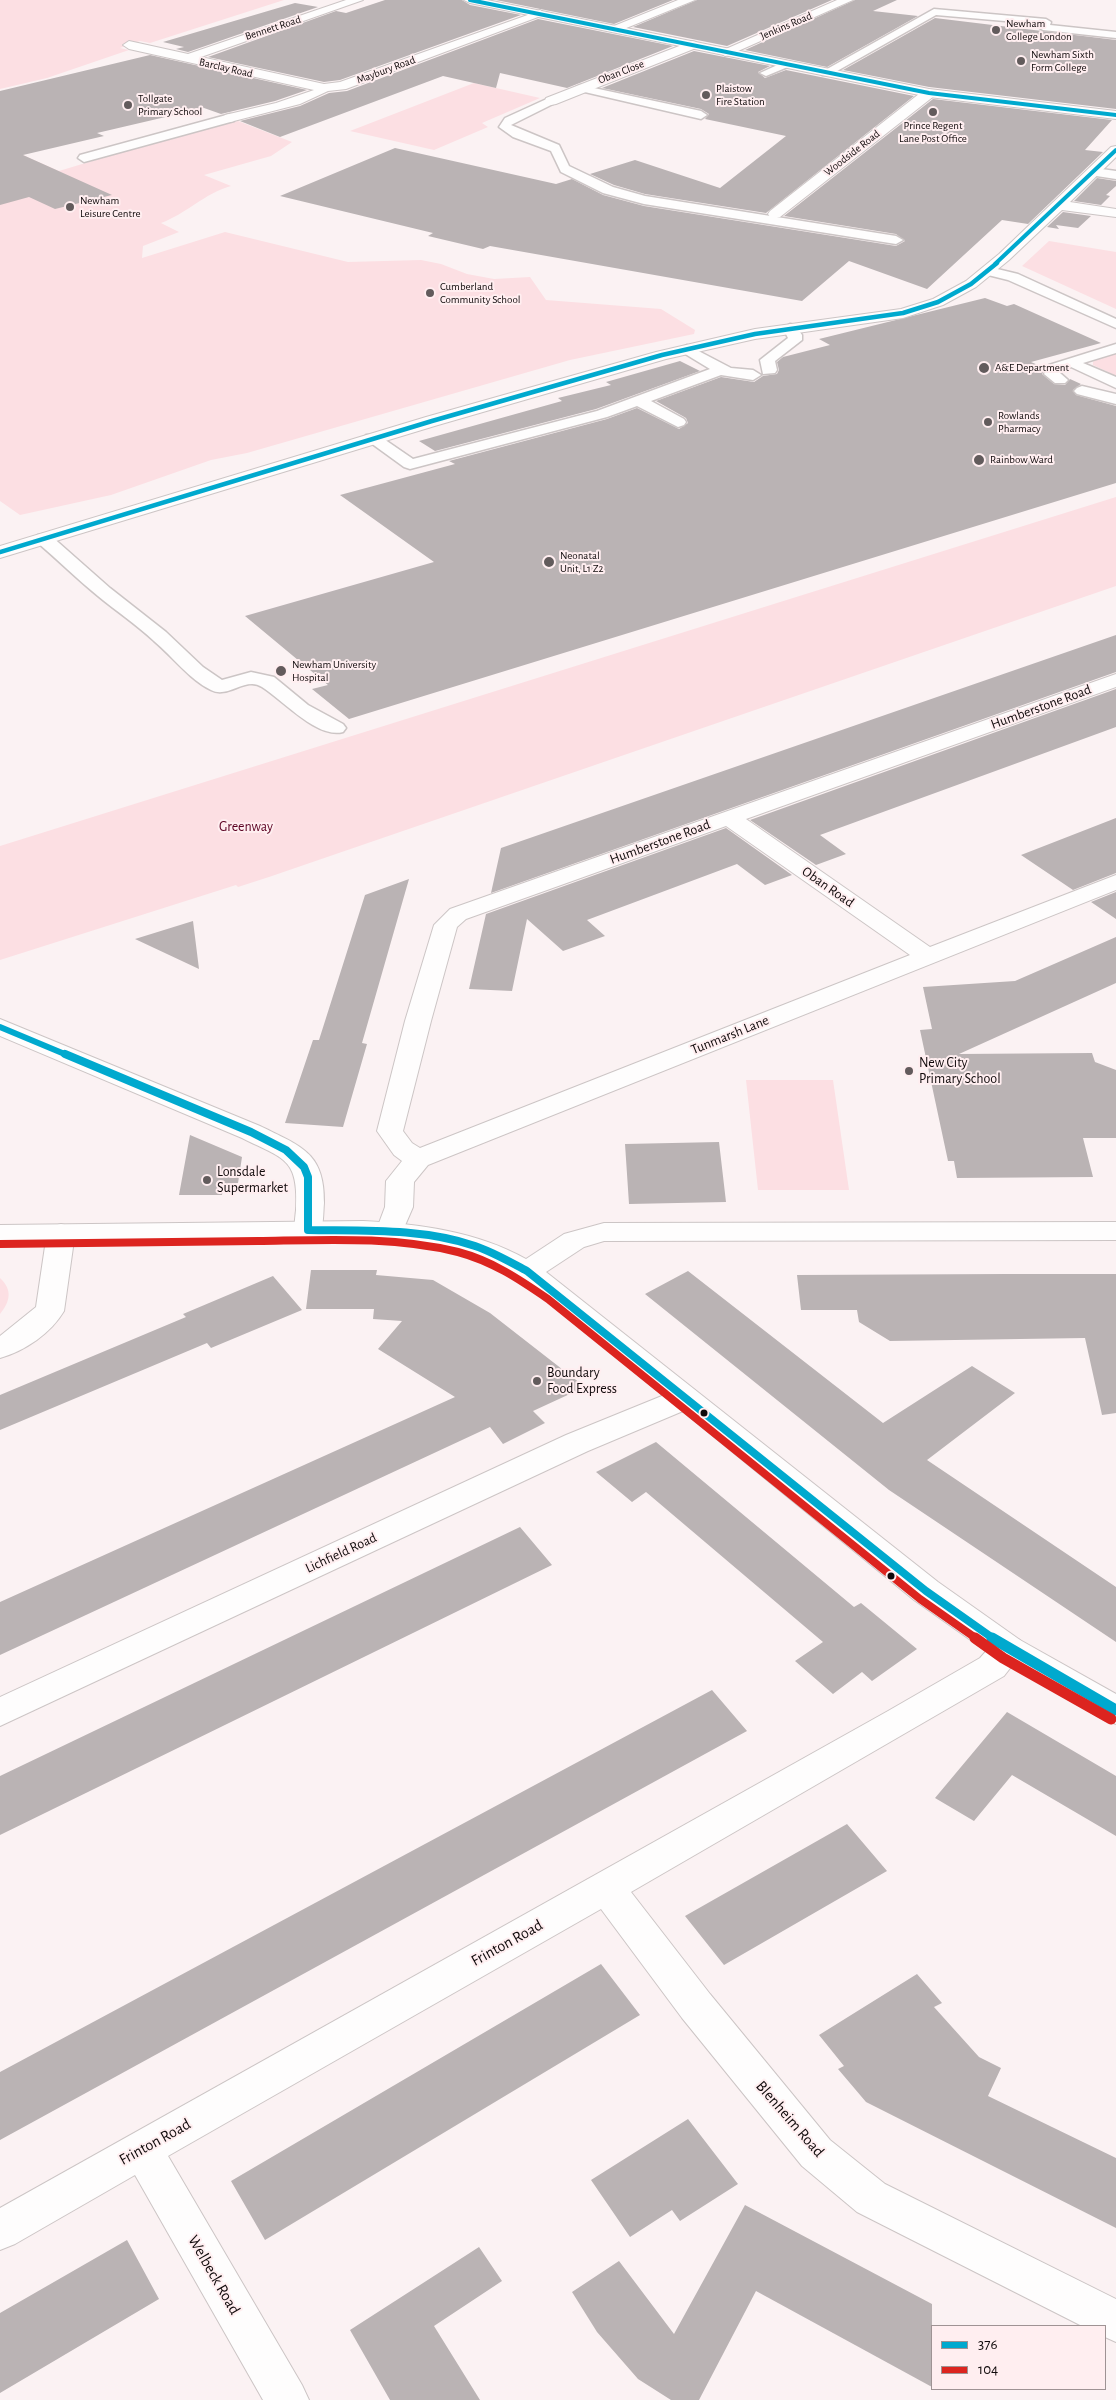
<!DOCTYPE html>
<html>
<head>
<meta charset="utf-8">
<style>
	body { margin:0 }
	#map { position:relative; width:1116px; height:2400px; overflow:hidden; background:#fbf2f3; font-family:"Alegreya Sans",sans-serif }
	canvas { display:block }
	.legend { position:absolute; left:931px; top:2325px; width:175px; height:65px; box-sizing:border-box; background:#ffeef0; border:1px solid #9f9394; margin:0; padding:6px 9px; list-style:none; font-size:15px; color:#100a0b }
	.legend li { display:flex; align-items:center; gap:10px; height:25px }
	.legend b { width:25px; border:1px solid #9f9394 }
</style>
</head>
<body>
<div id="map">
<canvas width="1116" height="2400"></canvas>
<ul class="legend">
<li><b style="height:6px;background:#00a9ce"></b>376</li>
<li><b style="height:6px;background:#dc241f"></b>104</li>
</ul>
</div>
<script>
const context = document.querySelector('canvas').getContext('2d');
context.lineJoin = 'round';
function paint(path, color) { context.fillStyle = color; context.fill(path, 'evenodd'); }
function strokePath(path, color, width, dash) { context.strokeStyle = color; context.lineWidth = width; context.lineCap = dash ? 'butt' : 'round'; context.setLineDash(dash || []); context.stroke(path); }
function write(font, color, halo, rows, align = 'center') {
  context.font = font + ' "Alegreya Sans",sans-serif'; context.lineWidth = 4; context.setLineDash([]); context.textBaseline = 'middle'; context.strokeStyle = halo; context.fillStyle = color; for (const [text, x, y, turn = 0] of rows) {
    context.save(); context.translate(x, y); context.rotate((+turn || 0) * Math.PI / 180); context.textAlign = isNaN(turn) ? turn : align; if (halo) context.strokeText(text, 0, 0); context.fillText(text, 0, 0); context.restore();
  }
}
paint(new Path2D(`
	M0,0H284L150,43L140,41L120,48L129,50L47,78L0,89Z
	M474,83L540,98L482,123L488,127L434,150L350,131Z
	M238,121L292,142L271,156L204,175L231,186C205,193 186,214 161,223L179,232L143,246L142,258L225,232L348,262L421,260L441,264L467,274L494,279L530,277L546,300L661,309L695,330L694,334L570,360L247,453L211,460L111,495L20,515L0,501V145L59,171L155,142Z
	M1049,241L1116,252V309L1022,266Z
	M1116,353V376L1093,365V362L1098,358Z
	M1116,497V586L269,877L238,887L236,885L0,960V846Z
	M746,1080H833L849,1190H758Z
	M0,1278C13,1290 10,1302 0,1314Z`), '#fcdfe3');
paint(new Path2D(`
	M385,0H462L470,5L521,15L340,80L324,82L208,57L336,11L346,13Z
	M496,0H673L614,24Z
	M697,0H832L727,46L633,27Z
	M855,0H897L873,11L918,16L827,67L745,50Z
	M295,3L318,7L188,52L176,49L184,47L163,42Z
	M935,18L1116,40V109L929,87L843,70Z
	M538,19L673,46L567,88L500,73L496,88L443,76L280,137L240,121L300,106L329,93L347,91Z
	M694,51L770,66L758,72L765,78L786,70L914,96L766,213L645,194L614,185L590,174L635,160L720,188L786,136L705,119L709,114L701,109L602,88Z
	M150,55L307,90L275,101L221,114L204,108L97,133L104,136L23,155L112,195L55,209L29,197L0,205V91Z
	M933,99L1112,120L1085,150L1103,152L1028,224L1002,220L927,289L849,261L802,301L490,246L483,249L428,236L433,233L280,196L395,148L556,184L572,179L603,195L644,206L896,246L905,241L896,234L784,216Z
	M1097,178L1116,181V186L1106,195L1110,196L1101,205L1074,201Z
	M1063,212L1091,216L1078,228L1056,225L1059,229L1047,227Z
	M985,298L1007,306L1014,304L1101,343L1031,362L1045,368L1042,374L1054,384L1065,385L1070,379L1081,384L1073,390L1076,395L1116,406V483L349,719L312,689L328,685L245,616L434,562L340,495L455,464L449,461L607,419L637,408L679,429L688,423L686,418L656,401L721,377L754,382L763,376L777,374L779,370L777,362L783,357L830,345L819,339Z
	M680,361L700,371L596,409L435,451L419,441L562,401L558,398L611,385L606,382Z
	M1116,635V672L491,893L501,848Z
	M1116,689V727L820,835L846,854L816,865L750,820Z
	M1116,818V873L1073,890L1021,855Z
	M726,828L792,875L765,885L737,864L587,920L605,936L563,951L527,919L512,991L469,989L486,914Z
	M409,879L362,1043L367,1044L343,1127L285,1123L313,1040H319L365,895Z
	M1116,892V919L1091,902Z
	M193,921L199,969L135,939Z
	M1116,937V983L959,1054L1092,1053L1095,1062L1116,1070V1138H1083L1093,1177L957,1178L954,1161H948L920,1030L932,1029L923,987L1015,981Z
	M190,1135L242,1157L238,1183L224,1184L222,1195H179Z
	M719,1142L726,1202L629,1204L625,1144Z
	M311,1270H377L376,1275L433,1280L490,1313L585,1387L533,1411L545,1423L503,1444L490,1427L0,1655V1602L455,1397L378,1349L402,1321L373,1319L374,1309H306Z
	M688,1271L883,1423L972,1366L1015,1393L927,1460L1116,1587V1642L889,1490L645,1294Z
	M1005,1274H1116V1413L1102,1415L1085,1338L890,1341L859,1322L857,1310H801L797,1275Z
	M273,1276L302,1310L211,1348L207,1343L0,1430V1395L186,1317L183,1314Z
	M656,1442L854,1607L861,1603L917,1649L872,1681L862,1672L833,1694L795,1661L823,1642L646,1492L632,1502L596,1472Z
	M520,1527L552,1565L0,1835V1776Z
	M712,1690L747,1731L0,2140V2072Z
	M1007,1712L1116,1776V1836L1012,1775L974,1821L935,1798Z
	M847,1824L887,1871L724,1965L685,1916Z
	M601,1964L640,2015L265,2240L231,2181Z
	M917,1974L942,2003L934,2007L979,2057L1001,2068L988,2096L1116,2158V2228L866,2102L838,2069L844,2066L819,2035Z
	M688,2119L738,2184L680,2221L672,2210L630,2237L591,2180Z
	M745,2205L932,2304V2387L756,2291L699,2400H671L638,2379L597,2332L572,2292L619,2261L674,2334Z
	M127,2240L159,2299L0,2393V2313Z
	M479,2247L502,2281L434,2326L480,2400H390L350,2330Z`), '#bab3b4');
const service = new Path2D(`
	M934,9L1046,19L1051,22L1050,25L1116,32V38L1043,30L1038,27L1039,24L936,15L830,75H822L820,73Z
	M786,61L792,64L790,66L766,76L760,73Z
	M580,85L701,111L707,115L701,119L576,90L574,88Z
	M551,97L557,101L555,103L511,125L559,145L569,166L613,187L645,196L896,236L903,240L896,244L644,204L603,193L561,172L551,151L513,137L499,127L505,118Z
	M230,114L234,115V121L84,162L78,158L80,155Z
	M1094,168L1116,171V179L1090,175L1088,172L1090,169Z
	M989,267L1018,274L1116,319V328L1008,280L984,274L982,271L984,268Z
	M790,324L795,325L802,335V340L775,361L777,370L775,373L763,374L760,360L788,338L783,328Z
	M1116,344V353L1083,363L1116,377V388L1071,367L1060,373L1068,380L1065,383H1055L1044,374L1049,365Z
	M687,345L731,368L753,370L761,375L753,380L721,375L651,401L684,419L686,422L684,425L678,427L637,406L607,417L410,469L404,467L364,438L366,435H378L413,459L597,411L710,369L682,352L680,349Z
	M1082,386L1116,394V404L1077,394L1074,391L1077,388Z
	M44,534L50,535L110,588L166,632L203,667L222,680L251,672L274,677L308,705L343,724L346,728L343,732C317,739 283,700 262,687C246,676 228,699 211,690C189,679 173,657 154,641C136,624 116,611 98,596C77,579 58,560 38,543L35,539L38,535Z`);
const minor = new Path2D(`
	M346,0H363L201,57L324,84L340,82L536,12L540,10L546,14L346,89L328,91L300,104L230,122L225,121L223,118L225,115L276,103L314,90L129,49L123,45L129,41L188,54Z
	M678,0H695L619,31L615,32L609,28Z
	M837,0H853L729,55L725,56L719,52Z
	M692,41L696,42L698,45L696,48L556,104L551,105L545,101L546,98Z
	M929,89L935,93L934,96L780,217H770L768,214L770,211L924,90Z
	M1116,146V157L1070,202L1116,209V217L1062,210L1009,260L976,287L943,305L903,318L755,339L666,359L438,425L0,558V546L426,417L656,352L755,329L901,309L933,299L966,281L999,254L1111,147Z
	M1116,674V687L746,819L930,947L1116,875V890L428,1165L414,1182L413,1207L400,1237L390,1240L380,1237L376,1231L385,1207L386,1181L402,1161L394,1155L377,1131L405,1021L434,925L450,909ZM726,826L910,955L420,1148L412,1143L403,1131L431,1021L457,927L466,919Z
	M0,1019L260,1126C300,1146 325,1152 324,1203C323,1214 324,1227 318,1236L308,1239L298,1236C293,1228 295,1220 296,1210C299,1158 284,1159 242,1138L0,1036Z
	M61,1224L71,1227L75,1233L64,1311C51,1333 25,1351 0,1358V1336L36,1307L47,1233L51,1227Z
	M684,1387L695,1390L699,1398L695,1406L588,1451L0,1726V1697L566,1435Z
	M1008,1636L1020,1640L1025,1649L1004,1676L631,1892L710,1994L830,2140L885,2184L1116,2299V2342L1105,2337V2326H1082L857,2212L802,2166L682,2018L601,1909L168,2156L302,2385L309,2400H263L135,2175L15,2244L0,2250V2208L888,1711L980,1658L996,1640Z`);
const tertiary = new Path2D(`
	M363,1221C419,1224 476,1231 526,1259L564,1234L604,1223L1116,1222V1240L604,1241L584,1247L546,1272L938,1582L1020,1640L1116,1694V1724L1104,1720L996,1658L914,1600L544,1298L505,1271L479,1259L454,1250L396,1241L330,1239L0,1243V1225Z`);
const primary = new Path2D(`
	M464,0H487L929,89L1116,111V119L929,97L470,3Z`);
strokePath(service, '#ccc5c5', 3);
strokePath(minor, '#ccc5c5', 2);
strokePath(tertiary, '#ccc5c5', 2);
strokePath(primary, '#ccc5c5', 2);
paint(service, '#fefdfd');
paint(minor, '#fefdfd');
paint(tertiary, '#fefdfd');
paint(primary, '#fefdfd');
strokePath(new Path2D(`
	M470,0L929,93L1116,115
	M995,264L1116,150`), '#00a9ce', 4);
strokePath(new Path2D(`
	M0,552L432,421L662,355L755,334L903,313L938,302L971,284L997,263`), '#00a9ce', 4.5);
strokePath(new Path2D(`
	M0,1027L67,1055`), '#00a9ce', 6);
strokePath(new Path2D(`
	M65,1054L251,1132L286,1150L304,1167L308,1177V1230
	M308,1230C363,1231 422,1228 475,1246C493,1252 510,1262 527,1271L926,1591L994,1639`), '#00a9ce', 8);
strokePath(new Path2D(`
	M992,1638L1116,1710`), '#00a9ce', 11);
strokePath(new Path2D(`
	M0,1244C86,1243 172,1242 258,1241C324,1240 393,1236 458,1252C492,1261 519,1279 548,1299L920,1599L977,1639`), '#dc241f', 8);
strokePath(new Path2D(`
	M975,1638L1003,1658L1111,1719`), '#dc241f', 11);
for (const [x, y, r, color] of [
	[996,30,5,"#625b5c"],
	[1021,61,5,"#625b5c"],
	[706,95,5,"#625b5c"],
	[128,105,5,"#625b5c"],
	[933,112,5,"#625b5c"],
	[70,207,5,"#625b5c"],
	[430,293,5,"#625b5c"],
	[984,368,6,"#625b5c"],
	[988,422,5,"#625b5c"],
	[979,460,6,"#625b5c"],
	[549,562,6,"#625b5c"],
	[281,671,6,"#625b5c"],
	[909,1071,5,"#625b5c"],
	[207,1180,5,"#625b5c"],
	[537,1381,5,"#625b5c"],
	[704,1413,4.5,"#100a0b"],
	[891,1576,4.5,"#100a0b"]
]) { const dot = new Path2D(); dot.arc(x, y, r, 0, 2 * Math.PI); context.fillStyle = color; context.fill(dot); strokePath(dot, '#ffeef0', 2); }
write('11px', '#100a0b', '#ffeef0', [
	["Newham",1006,24],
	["College London",1006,37],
	["Newham Sixth",1031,55],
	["Form College",1031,68],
	["Plaistow",716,89],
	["Fire Station",716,102],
	["Tollgate",138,99],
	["Primary School",138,112],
	["Prince Regent",933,126,"center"],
	["Lane Post Office",933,139,"center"],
	["Newham",80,201],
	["Leisure Centre",80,214],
	["Cumberland",440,287],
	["Community School",440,300],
	["A&E Department",995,368],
	["Rowlands",998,416],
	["Pharmacy",998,429],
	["Rainbow Ward",990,460],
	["Neonatal",560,556],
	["Unit, L1 Z2",560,569],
	["Newham University",292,665],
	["Hospital",292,678]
], 'left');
write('11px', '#100a0b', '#ffeef0', [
	["Jenkins Road",786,26,-23],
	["Bennett Road",273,28,-18],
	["Barclay Road",226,68,13],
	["Maybury Road",386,70,-20],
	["Oban Close",621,72,-21],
	["Woodside Road",852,153,-38]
]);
write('14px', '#100a0b', '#ffeef0', [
	["Humberstone Road",1041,707,-20],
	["Humberstone Road",660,842,-20],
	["Oban Road",828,887,35],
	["Tunmarsh Lane",730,1035,-22],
	["Lichfield Road",341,1553,-25]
]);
write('14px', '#5b0021', '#ffeef0', [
	["Greenway",246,827]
]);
write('14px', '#100a0b', '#ffeef0', [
	["New City",919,1063],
	["Primary School",919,1079],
	["Lonsdale",217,1172],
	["Supermarket",217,1188],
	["Boundary",547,1373],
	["Food Express",547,1389]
], 'left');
write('16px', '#100a0b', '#ffeef0', [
	["Frinton Road",507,1943,-29],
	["Blenheim Road",790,2119,49],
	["Frinton Road",155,2142,-29],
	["Welbeck Road",214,2275,60]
]);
</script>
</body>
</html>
